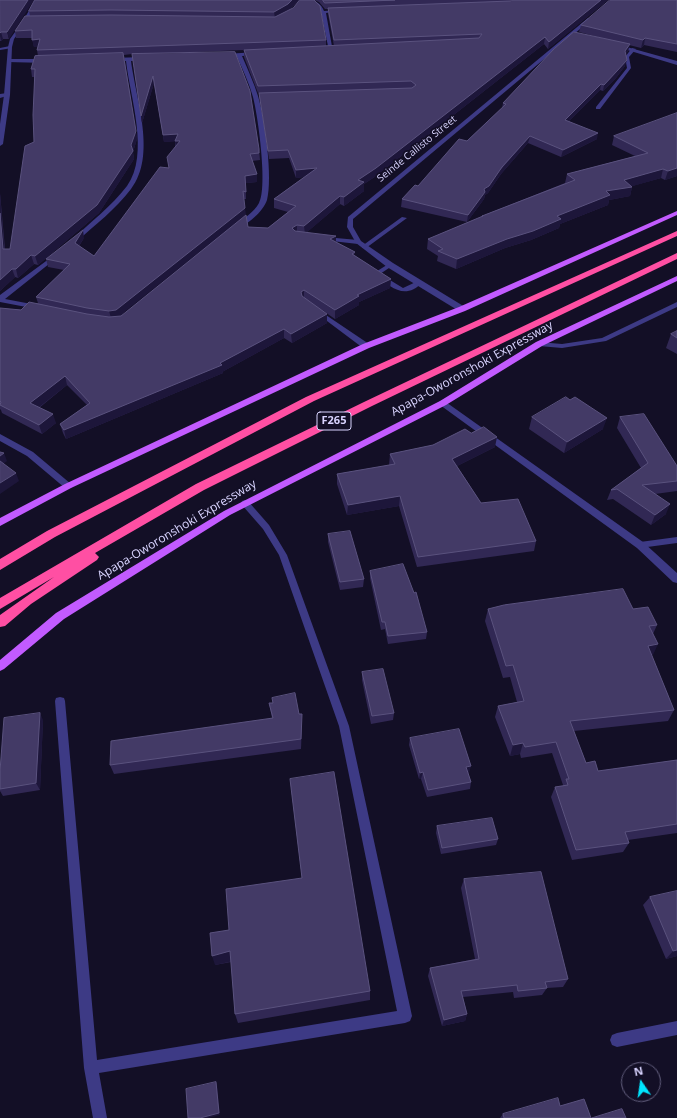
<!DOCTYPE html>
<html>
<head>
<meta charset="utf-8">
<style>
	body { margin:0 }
	#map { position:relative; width:677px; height:1118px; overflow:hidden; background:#130f26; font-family:"Open Sans",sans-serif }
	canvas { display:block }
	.north { position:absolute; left:621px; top:1062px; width:40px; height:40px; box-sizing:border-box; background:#130f26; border:1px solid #625e7d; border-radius:50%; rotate:347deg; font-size:11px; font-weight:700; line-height:16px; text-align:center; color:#d9d4ff }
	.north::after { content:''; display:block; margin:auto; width:14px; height:18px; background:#00e5ff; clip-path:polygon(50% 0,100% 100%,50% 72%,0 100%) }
</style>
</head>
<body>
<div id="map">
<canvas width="677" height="1118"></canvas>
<div class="north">N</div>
</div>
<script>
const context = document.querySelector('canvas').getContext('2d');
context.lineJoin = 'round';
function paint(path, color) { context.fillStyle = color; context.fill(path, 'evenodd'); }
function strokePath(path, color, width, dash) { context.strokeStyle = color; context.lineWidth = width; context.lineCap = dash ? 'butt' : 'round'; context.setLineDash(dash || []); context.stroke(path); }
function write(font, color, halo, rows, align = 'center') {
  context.font = font + ' "Open Sans",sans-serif'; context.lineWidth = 3.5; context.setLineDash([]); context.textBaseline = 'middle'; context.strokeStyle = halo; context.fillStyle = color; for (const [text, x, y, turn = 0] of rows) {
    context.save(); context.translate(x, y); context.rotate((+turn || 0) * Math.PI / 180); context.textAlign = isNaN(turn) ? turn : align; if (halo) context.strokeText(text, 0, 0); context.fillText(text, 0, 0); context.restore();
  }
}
paint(new Path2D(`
	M632,48L636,49L629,57L631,68L600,109H596V107L627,68L625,57Z
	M402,217L407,218L366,248H362V246Z
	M325,237L358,240L361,242L358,244L323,240V238Z
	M390,263L393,265L392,266L380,274L403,288L418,281L423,282C404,301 392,287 374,275V273Z
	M677,302V307L606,341L562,348L539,346L535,344L539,342L562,344L602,338Z
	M317,309L369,344V348H363L315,312L314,311Z
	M245,500L248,501L269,525L287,555L349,726L412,1016L410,1021L405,1023L99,1073L107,1118H93L84,1068L55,701L56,698L60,697L64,698L65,701L97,1060L397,1011L339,726L279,555L263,529L242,505L241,503L242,501Z
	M677,537V543L640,548L636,545L640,542Z
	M677,1021V1035L617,1047L612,1045L610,1040L612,1035L617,1033Z`), '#3d3a85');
paint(new Path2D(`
	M309,0C316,0 321,4 324,11L340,10L342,11L326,13L333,52L329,51L321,12Z
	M588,18L592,19L353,219V227L361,241L393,263L465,307V311H459L387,267L356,243L347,227L348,217Z
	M616,44L677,61V65L614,46Z
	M10,46L12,48L0,50V48Z
	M257,52L259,53V55L242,56C248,70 254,83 258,96C265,119 273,178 267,200C263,212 247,225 236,229L233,227L234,226C242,219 254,213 259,203C268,187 258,116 253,97C249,83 243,70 237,57L225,58L222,56L225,54Z
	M145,57L148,59L147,60L131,61C136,100 157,155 131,189C116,209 95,225 76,242H72V240C90,222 111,207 127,186C150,154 130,97 126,61L111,62L108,60L111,58Z
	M9,59H47L50,61L47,63L7,62V60Z
	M0,94L7,93L10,95L0,98Z
	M57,253L59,254V256L5,299L42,306V310L0,302V295Z
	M0,434L33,452L71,484L73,486L71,488H65L27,456L0,441Z`), '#3d3a85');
paint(new Path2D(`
	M35,0H39L27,21L14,39L12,47L10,95L3,144L0,146V124L4,95L8,47L10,39L23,21Z
	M443,400L643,542L677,573V583L673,582L637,548L440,405L439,403L440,401Z`), '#3d3a85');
paint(new Path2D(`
	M677,211V215L465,311L369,348L71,488L0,526V518L65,484L363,344L459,307Z
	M677,276V281L542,346L446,405L230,515L64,619L4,669L0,671V660L56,613L224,511L440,401L536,342Z`), '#c25bff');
paint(new Path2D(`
	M677,231V236L314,401L55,537L0,570V559L47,531L306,397Z
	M677,253V259L372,406L204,490L95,553L99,557L97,560L31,604L5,626L0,627V615L54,577L0,609V598L196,484L364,402Z`), '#ff4fa3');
paint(new Path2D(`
	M0,0L9,39H3L1,41H0Z
	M299,0L289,10L326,40V46H334L328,14V9H325L319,2L314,0H608L548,49L544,44L376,176L364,184V191L344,206L340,204L307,232L336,242L355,252L354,255L391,279L390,288L359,302V305L335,319L319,308L327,314V323L292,343L284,338L222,372L223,373L66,439L63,433L60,424L87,405L67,385L39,408L56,423L42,434L2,413L1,410L0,409V308L21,310L38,303L36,297L64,270L48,267L46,259L84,238L79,246L94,256L169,168L175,147V141L164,142L154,83L142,123L132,54L124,55L137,139L133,152L134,159L99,213L38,265L34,264L18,278L15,277L0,291V193L5,249H10L34,142V77H32L31,69L38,56L37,50L38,47H34L32,38H16L15,31L30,16L29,11ZM244,50V57L258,93H259L260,100L269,159L289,158L296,178L304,177L274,199V208L288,212L268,228L248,227L121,316H120L244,199H246V183L257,182V174L252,161L260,160L259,149L149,54Z
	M677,0V52L644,45L641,48L629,45L628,51L626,54L625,66L616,78L603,91L600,90L569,121L597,139L561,157L528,143L501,174L488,193L485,195L484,199L467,222L401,207L402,199L418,186L467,141L502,108L503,103L609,40L579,32L581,25Z
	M677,113V176L665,180L661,178L632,186V187L630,196L609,200L608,205L560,224L559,228L531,240L505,248L456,269L437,261L438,256L427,249L428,239L481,217L482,216L565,183L567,174L635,156L612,145L614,136Z
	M677,331V354L666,348L671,334Z
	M532,417L603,429L564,453L529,429Z
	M620,417L677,466V491L655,494L666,514L651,525L613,499L607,500L611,490L641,468L617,428Z
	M471,433L495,447L457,466L481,503L536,541L534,551L417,567L399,506L347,515L337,484V474L389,465L390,454L433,445Z
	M328,534L364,579L363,587L340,590L328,542Z
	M370,571L427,632L426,639L388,644L385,629L381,630L370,578Z
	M488,609H633L657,625L653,634V655H651L674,710L668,721L574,731L586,763L598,771L677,760V833L628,840L629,843L623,852L572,860L551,797L555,787L563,786V785L552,753L521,758L520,754L510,756L495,717L498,706L517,702L510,677L503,678L485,621Z
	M362,672L394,713L393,720L371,724L362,680Z
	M272,698L299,714L302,724L301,749L114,774L110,765L272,718L269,703H273Z
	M43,720L40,790L3,796L0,791V771Z
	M410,738L469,773H468L471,782L470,789L427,797L421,779H419L409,745Z
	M290,779L370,991V1000L238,1023L235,1014L231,962L215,965L229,930L302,878Z
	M437,826L498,839L496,845L441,854L436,833Z
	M464,879L568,979L563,987L547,988L542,995L514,998L513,992L463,997L467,1014L465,1021L442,1026L428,976L430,968L475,959L461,888Z
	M677,891V956L666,959L643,905L650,897Z
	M560,1106L591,1118H500L503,1114Z`), '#312854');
paint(new Path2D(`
	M28,0H34L9,39L7,32Z
	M292,0H299L288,11L275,18L274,12Z
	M601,0H608L548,49L549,42Z
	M1,32L3,39L1,41L0,36V33Z
	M545,37L544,44L376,176L364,184V191L344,206V197L358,180Z
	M645,38L644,45L641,48L643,40Z
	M40,39L42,47H34L32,40Z
	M630,44L628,51L624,57L625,51Z
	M123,53L137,139L133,152L134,159L99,213L38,265L35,256L131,145Z
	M627,60L625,66L616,78L603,91L604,85Z
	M153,76L154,83L142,123L141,116Z
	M601,84L600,90L564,126L565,120Z
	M598,133L597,139L561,157L563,150Z
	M178,134L179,141L164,142L163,135Z
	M530,136L528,143L501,174L488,193L485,195L484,199L467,222L468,215L484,189Z
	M175,141H180L176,148Z
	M317,168V176L296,178V170Z
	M677,168V176L665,180L668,171Z
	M663,169L661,178L626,188L632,187L630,196L609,200L608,205L560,224L559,228L531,240L505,248L456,269L457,259L557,216L606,191L624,180Z
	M257,174V182L246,183V199L245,176Z
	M0,193V194L5,257L3,249L0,213Z
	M340,196V204L305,234L304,226Z
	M245,208L246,215L117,318H111L109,311Z
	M297,225V234L292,228Z
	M83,230L84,238L76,250L75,243Z
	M336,236V245L330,239Z
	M31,255L34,264L18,278L16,269Z
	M12,269L15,277L0,291V280Z
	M391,279L390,288L359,302V305L335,319V310L357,295Z
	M304,290V299L302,301L301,292Z
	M327,314V323L292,343L291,334Z
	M284,329V338L222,372L223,373L66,439L64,430L220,363Z
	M65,376L67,385L33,412L30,403Z
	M53,414L56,423L42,434L39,425Z
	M607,418L603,429L564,453L567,442Z
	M497,437L495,447L451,469L452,459Z
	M4,453L7,461L0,467V456Z
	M16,473L19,481L0,494V483Z
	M400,496L399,506L347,515L348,505Z
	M670,504L666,514L651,525L655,515Z
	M658,644L653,655L642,658L648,646Z
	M40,713L43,720L40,790L36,783Z
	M302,714V724L301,749V739Z
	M523,743L520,754L510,756L513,745Z
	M471,766L469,773L465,774L466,767Z
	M423,772L421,779H419L420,773Z
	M677,950V956L666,959L673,951Z
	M230,951L233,961L215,965L212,956Z
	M467,1014L465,1021L442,1026L444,1020Z
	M216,1082L217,1084L220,1115L208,1118H200Z`), '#1d163a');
const building = new Path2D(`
	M0,0H28L7,32H1L0,33Z
	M35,0H292L288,4L274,12L111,10L29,11Z
	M300,0H314L320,6L326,40L37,50L40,39L32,40V30L15,31L25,16L111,15L275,17L293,8Z
	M323,0H395L325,3Z
	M512,0H601L549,42L545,37L376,168L358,180L364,182L344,197L340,196L304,226L297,225L292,228L295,231L336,236L330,239L355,252L352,254L391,279L357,295L359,296L335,310L304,290L301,292L302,296L327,314L291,334L284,329L220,363L222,365L64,430L60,424L90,403L65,376L30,403L53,414L39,425L0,405L1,402L0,401V308L21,310L29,302L87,314L109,317L121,316L246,215L248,227L268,228L296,206L274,199L317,168L296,170L288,150L268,151L259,93L412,88L416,85L411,81L258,86L244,50L479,38L482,34L334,40L328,8L510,1Z
	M610,0H677V44L645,38L643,40L581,25Z
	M574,32L630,44L625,51L627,60L617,71L604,85L601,84L565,120L598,133L563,150L530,136L502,167L489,186L484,189L485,192L468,215L402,199L415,185L418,186L459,139L467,141L506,104L503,103L554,49Z
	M235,52L250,91L259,149V153L250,154L257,174L245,176L246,192L243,191L245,208L116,310L109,311L87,308L36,297L70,264L46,259L83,230L75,243L94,256L160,167L169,168L167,157L180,141H175L178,134L163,135L153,76L141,116L132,54Z
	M123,53L136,131L131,145L133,151L97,205L35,256L31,255L16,269H12L0,280V213L3,249H10L25,146L34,142L33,115L35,69H31L35,56Z
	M677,113V168L668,171L663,169L624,180L632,187L606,191L610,195L557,216L561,219L533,231L507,239L457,259L438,251L443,249L428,239L483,216H482L575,180L567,174L648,153L614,136Z
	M677,331V338L671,334Z
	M566,397L570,400L575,397L607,418L567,442L532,417Z
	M644,414L677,466V481L642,485L670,504L655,515L617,489L611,490L648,463L620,417Z
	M484,427L497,437L452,459L481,503L518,499L536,541L418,557L400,496L348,505L337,474L395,464L390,454L433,445L465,429L471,433Z
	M0,452L4,453L0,456Z
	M0,461L16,473L0,483Z
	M350,531L364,579L340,582L328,534Z
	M403,564L414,593L416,592L427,632L388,636L385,622H382L370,571Z
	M623,589L633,609L648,607L657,625L649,626L658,644L648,646L674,710L570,721L586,763L595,761L598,771L677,760V824L625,832L629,843L576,850L555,787L568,785L566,779H569L556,742L525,747L523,743L513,745L498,706L524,701L513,665L506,666L488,609L504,605Z
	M383,669L394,713L372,716L362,672Z
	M295,693L299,714H302L301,739L110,765L111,741L273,718L269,703H273L272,698Z
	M40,713L36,783L0,789V771L4,718Z
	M459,729L471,766L466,767L471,782L428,790L423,772L420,773L410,738Z
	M334,772L370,991L235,1014L230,951L212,956L210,933L229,930L226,889L302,878L290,779Z
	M492,818L498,839L442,848L437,826Z
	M541,872L568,979L545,982L547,988L518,991L517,985L461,991L467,1014L444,1020L430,968L479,959L464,879Z
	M677,891V950L673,951L650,897Z
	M216,1082L219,1113L200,1118H188L186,1089Z
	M558,1098L560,1106L584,1099L591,1118H504L503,1114Z
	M622,1109L626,1118H592Z`);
paint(building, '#433a66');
strokePath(building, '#5a527e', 1);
write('10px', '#d9d4ff', '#130f26', [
	["Seinde Callisto Street",417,149,-39]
]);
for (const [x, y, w] of [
	[334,421,34]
]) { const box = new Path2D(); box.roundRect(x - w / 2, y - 9, w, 18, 3); context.fillStyle = '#130f26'; context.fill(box); strokePath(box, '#d9d4ff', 1); }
write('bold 11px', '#d9d4ff', null, [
	["F265",334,421]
]);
write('12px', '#d9d4ff', '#130f26', [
	["Apapa-Oworonshoki Expressway",472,369,-29],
	["Apapa-Oworonshoki Expressway",177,530,-31]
]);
</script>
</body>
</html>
